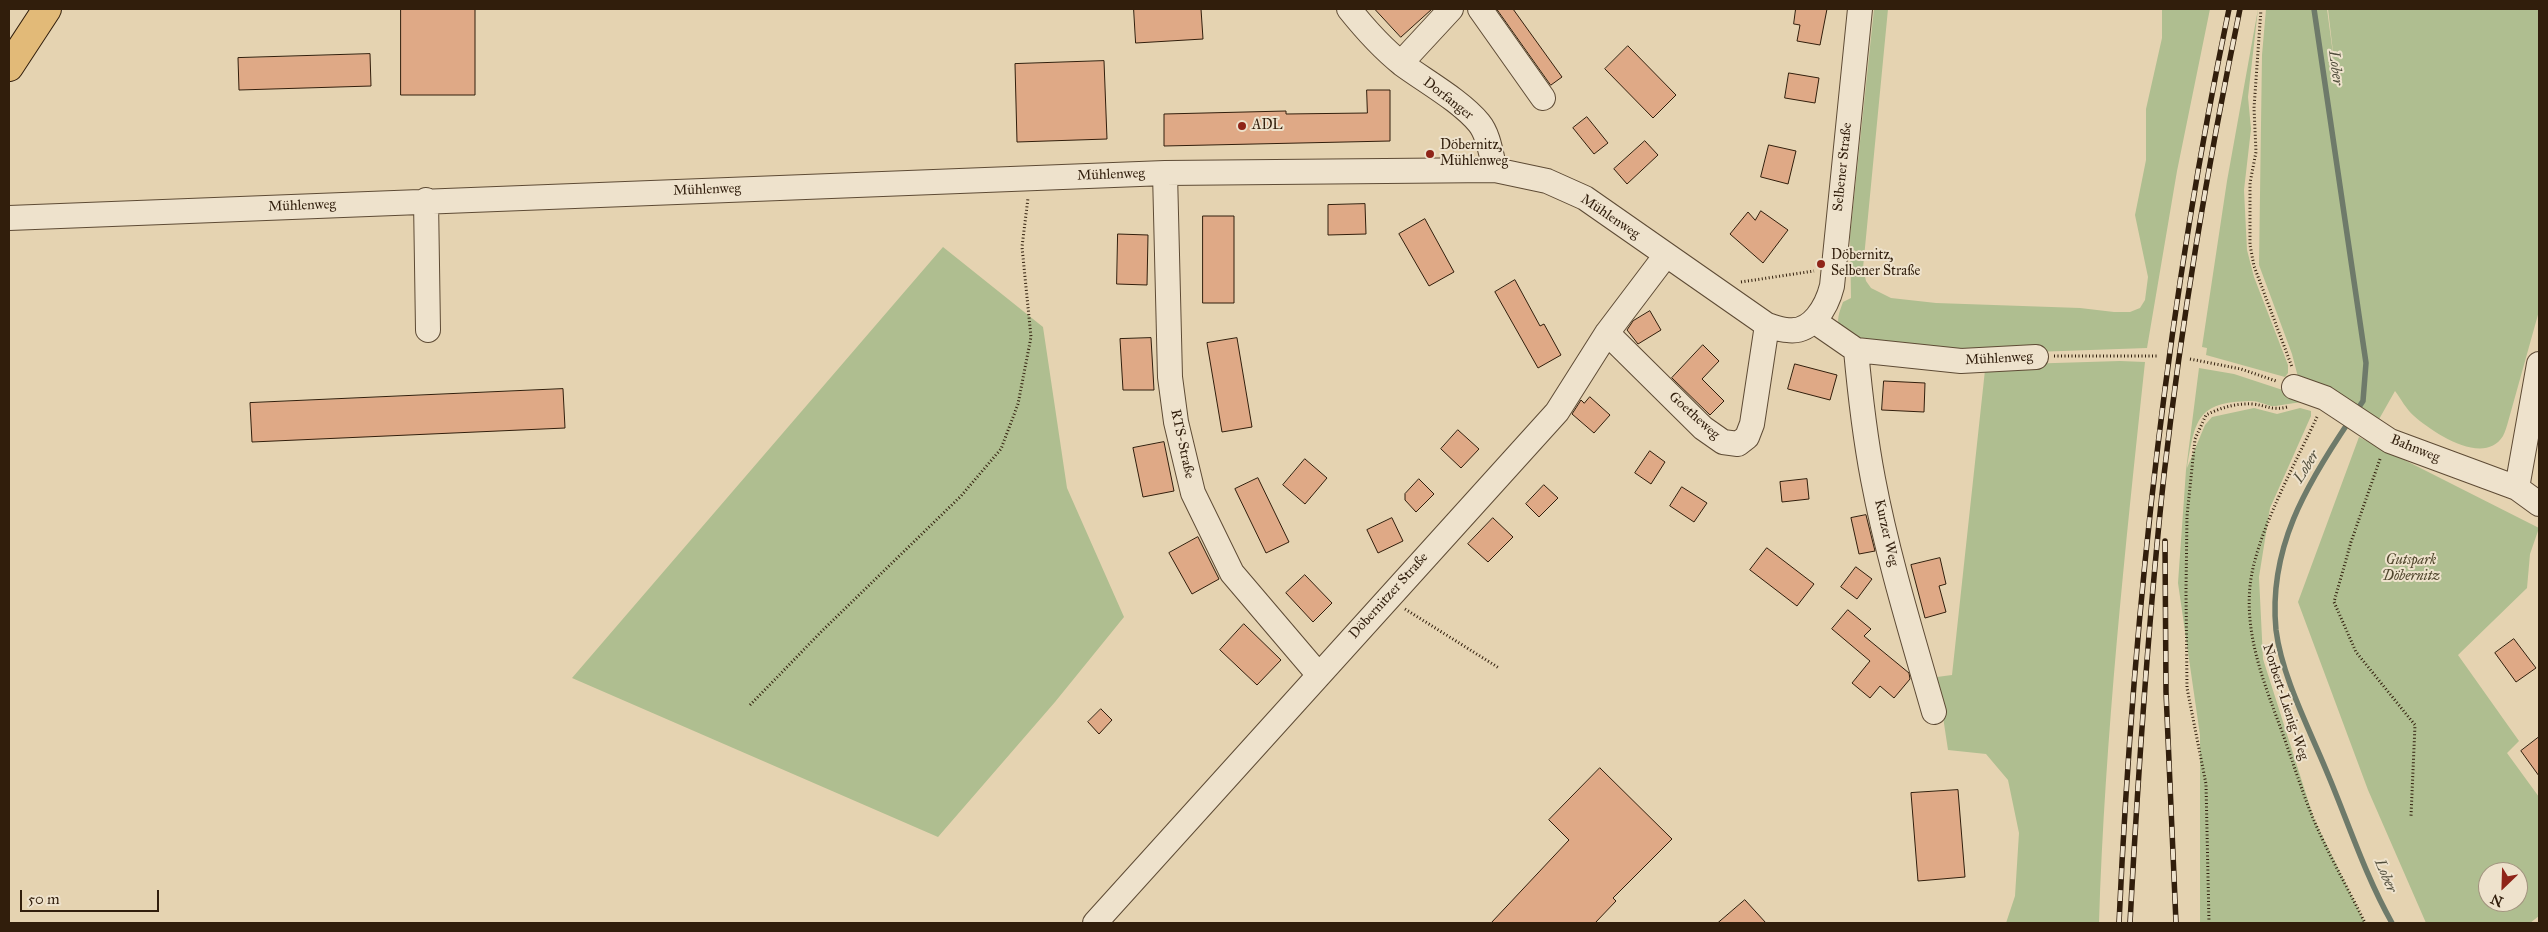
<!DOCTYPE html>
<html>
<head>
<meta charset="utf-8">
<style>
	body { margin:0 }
	#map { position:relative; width:2548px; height:932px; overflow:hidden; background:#e5d3b1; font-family:"IM FELL Great Primer",serif }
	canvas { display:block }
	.frame { position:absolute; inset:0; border:10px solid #311e0c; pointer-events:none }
	.north { position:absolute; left:2478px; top:862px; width:50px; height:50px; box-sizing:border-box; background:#eee2cc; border:1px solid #a2947f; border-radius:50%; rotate:204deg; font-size:14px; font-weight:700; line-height:20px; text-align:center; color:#311e0c }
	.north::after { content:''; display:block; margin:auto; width:18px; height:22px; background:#8f2418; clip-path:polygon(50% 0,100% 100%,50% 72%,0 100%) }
	.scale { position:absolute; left:20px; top:890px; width:139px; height:22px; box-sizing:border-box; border:2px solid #311e0c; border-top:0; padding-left:6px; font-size:15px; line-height:18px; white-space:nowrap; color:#311e0c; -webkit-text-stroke:4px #eee2cc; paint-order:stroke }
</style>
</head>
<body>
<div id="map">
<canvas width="2548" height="932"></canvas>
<div class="frame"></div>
<div class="north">N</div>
<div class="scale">50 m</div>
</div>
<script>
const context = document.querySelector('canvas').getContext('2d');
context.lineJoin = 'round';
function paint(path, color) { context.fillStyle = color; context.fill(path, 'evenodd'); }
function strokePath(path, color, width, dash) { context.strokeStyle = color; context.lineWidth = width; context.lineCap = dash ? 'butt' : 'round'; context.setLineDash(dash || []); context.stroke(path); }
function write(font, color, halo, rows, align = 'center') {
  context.font = font + ' "IM FELL Great Primer",serif'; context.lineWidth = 4; context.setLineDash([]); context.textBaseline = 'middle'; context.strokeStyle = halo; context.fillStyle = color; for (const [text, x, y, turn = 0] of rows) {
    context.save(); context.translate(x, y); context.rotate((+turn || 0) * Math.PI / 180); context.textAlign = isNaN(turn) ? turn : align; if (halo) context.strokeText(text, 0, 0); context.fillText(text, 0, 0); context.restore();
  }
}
paint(new Path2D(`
	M1874,9H1888L1863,268L1866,281L1871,288L1891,298L1936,303L2080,308L2114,312H2130L2140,308L2145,300L2148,277L2135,215L2146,160V109L2162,38V9H2210L2177,171L2147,348L2006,353L1866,345L1840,331C1836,320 1839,313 1843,302L1851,298L1850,236Z
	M2258,9L2248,97L2251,129L2244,190L2247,250L2254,277L2288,365V373L2285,377L2206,355L2207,348L2202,347L2227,181Z
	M2266,9H2327L2335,69L2328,9H2539V311L2508,422C2507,426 2505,432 2503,436C2484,467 2432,432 2414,416C2406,409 2401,399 2395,391L2378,421L2298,377L2292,354L2259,265L2262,55Z
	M943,247L1043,327L1067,488L1124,617L1055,702L938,837L572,678Z
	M2120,361L2145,362C2125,549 2105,736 2099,923H2006L2015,896L2019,833L2008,780L1986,754L1948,750L1937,677L1952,675L1985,370L1990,365Z
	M2199,368L2234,374L2313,400L2310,402C2298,402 2288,404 2276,406C2268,407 2259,400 2250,401C2196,402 2195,421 2187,468L2205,425L2212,417L2254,408L2277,414L2300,408L2311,411V416L2270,508L2259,577L2263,659L2314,819L2365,923H2200V735L2178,583L2186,470Z
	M2359,437L2539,528L2530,554L2527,588L2458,655L2519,741L2507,753L2539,797V916L2530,923H2426L2368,790L2298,602ZM2488,872H2518V902H2488Z`), '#afbe90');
strokePath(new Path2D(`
	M2314,9L2366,363L2363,401L2355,413
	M2350,420C2306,485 2268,549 2276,630C2282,678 2311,732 2329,777C2349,825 2366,877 2392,923`), '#6e7a6a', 5.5);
const building = new Path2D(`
	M401,9H475V95H401Z
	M1134,9H1201L1203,39L1136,43Z
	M1375,9H1432L1401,37Z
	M1497,9H1513L1562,77L1551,85Z
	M1796,9H1827L1820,45L1797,41L1800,25L1794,24Z
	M1628,46L1676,95L1653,118L1605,69Z
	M370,54L371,86L239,90L238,58Z
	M1104,61L1107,139L1017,142L1015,64Z
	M1789,73L1819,78L1815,103L1785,98Z
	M1367,90H1390V141L1164,146V114L1286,111V114L1367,113Z
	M1587,117L1608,143L1594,154L1573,128Z
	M1645,141L1658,155L1627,184L1614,169Z
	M1769,145L1796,151L1788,184L1761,177Z
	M1365,204L1366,234L1328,235V205Z
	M1761,211L1788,230L1763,263L1730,234L1748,212L1755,220Z
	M1203,216H1234V303H1203Z
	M1425,219L1454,272L1429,286L1399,234Z
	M1118,234L1148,235L1147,285L1117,284Z
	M1515,280L1540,326L1544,324L1561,355L1538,368L1495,292Z
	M1650,311L1661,330L1638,344L1627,330L1633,321Z
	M1151,338L1154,390H1123L1120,339Z
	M1237,338L1252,427L1222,432L1207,343Z
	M1703,345L1719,361L1702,379L1724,401L1710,415L1672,378Z
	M1795,364L1837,375L1830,400L1788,389Z
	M1884,381L1925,383L1924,412L1882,410Z
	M563,389L565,428L252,442L250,403Z
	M1590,397L1610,415L1594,433L1572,414L1581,400L1584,403Z
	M1458,430L1479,449L1461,468L1441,449Z
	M1164,442L1174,491L1143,497L1133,448Z
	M1650,451L1665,462L1651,484L1635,473Z
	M1305,459L1327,478L1305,504L1283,485Z
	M1258,478L1289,542L1266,553L1235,489Z
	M1419,479L1434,494L1416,512L1405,500V494Z
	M1807,479L1809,499L1782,502L1780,482Z
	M1544,485L1558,498L1539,517L1526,504Z
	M1682,487L1707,503L1694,522L1670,506Z
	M1866,515L1875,551L1859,554L1851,518Z
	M1392,518L1403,541L1378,553L1367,530Z
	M1493,518L1513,537L1488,562L1468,544Z
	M1198,537L1219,579L1192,594L1169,553Z
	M1767,548L1814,584L1797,606L1750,570Z
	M1940,558L1946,584L1939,586L1946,612L1925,618L1911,565Z
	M1856,567L1872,579L1857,599L1841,587Z
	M1305,575L1332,603L1313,622L1286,593Z
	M1848,610L1871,629L1864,636L1909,673L1910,679L1894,698L1880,686L1870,698L1852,683L1870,661L1832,629Z
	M1244,624L1281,660L1257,685L1220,650Z
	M2514,639L2536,668L2516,682L2495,653Z
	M1101,709L1112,720L1099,734L1088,722Z
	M2539,737V776L2521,751Z
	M1600,768L1672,839L1613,898L1616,901L1595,923H1491L1569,840L1549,820Z
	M1958,790L1965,877L1918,881L1911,793Z
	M1745,900L1766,923H1718Z`);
paint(building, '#dfa986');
strokePath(building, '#311e0c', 1);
const minor = new Path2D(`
	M1349,9C1365,29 1382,48 1402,64C1425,81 1461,101 1479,123C1489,135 1491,155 1495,170
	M1480,9L1543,98
	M1401,63L1451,9
	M1165,173L1170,377L1176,422L1193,493L1232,573L1318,674
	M426,200L428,330
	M9,218L1165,173L1495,170L1547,181L1585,198L1767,325C1774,327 1780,330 1787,330C1812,334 1827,306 1832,286L1860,9
	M1814,321L1856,350L1961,361L2036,357
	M1607,333L1703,428L1723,442L1738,444L1747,437L1752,424L1767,325
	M1856,350C1860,394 1865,437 1873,479C1888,558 1912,635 1934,712
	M2294,387L2325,398L2390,441L2517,488L2539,504
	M2517,488L2539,364
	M1095,923L1557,412L1607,333L1666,255`);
const major = new Path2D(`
	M9,67L47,9`);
strokePath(minor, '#5e4b35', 26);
strokePath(major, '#311e0c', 30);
strokePath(new Path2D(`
	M2261,9L2254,108L2256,152L2250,183V245L2254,266L2292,367
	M1741,282L1814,271
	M2054,356H2157
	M2190,359L2241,369L2276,381
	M2317,417C2295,464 2255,536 2250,586C2245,636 2264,683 2281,729C2292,759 2301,789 2313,818C2328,854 2348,888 2365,923
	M2380,459L2351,542L2334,602L2356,652L2415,725L2411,816
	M1405,609L1499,668
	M750,705L823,630L961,496L1001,449L1018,404L1031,337L1022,247L1028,198
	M2209,923L2206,784L2187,688L2186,591L2187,516L2195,439L2206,415C2220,408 2236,403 2252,404C2266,405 2271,411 2287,407`), '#311e0c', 3, [1, 2.5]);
strokePath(minor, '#eee2cc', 24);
strokePath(major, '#e2ba78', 28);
const rail = new Path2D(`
	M2165,541L2166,692L2176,923
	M2119,923C2133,616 2166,310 2229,9
	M2130,923C2138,774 2148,624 2164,475C2182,319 2208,163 2240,9`);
strokePath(rail, '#311e0c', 5.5);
strokePath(rail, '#eee2cc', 4, [11]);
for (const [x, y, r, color] of [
	[1242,126,5,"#8f2418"],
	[1430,154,5,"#8f2418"],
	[1821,264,5,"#8f2418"]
]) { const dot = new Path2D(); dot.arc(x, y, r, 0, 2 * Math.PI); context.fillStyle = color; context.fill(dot); strokePath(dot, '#eee2cc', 2); }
write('14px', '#311e0c', '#eee2cc', [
	["Dorfanger",1448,99,38],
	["Selbener Straße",1843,167,-84],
	["Mühlenweg",1111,175,-2],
	["Mühlenweg",707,190,-2],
	["Mühlenweg",302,206,-2],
	["Mühlenweg",1610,217,34],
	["Mühlenweg",1999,359,-3],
	["Goetheweg",1694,416,42],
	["RTS-Straße",1182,444,78],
	["Bahnweg",2415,449,22],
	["Kurzer Weg",1886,533,77],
	["Döbernitzer Straße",1389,596,-48],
	["Norbert-Lienig-Weg",2285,702,72]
]);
write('14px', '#311e0c', '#eee2cc', [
	["ADL",1252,126],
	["Döbernitz,",1440,146],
	["Mühlenweg",1440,162],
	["Döbernitz,",1831,256],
	["Selbener Straße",1831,272]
], 'left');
write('italic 14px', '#50462d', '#eee2cc', [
	["Gutspark",2411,561],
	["Döbernitz",2411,577]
]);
write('italic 15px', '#4f4c3b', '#eee2cc', [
	["Lober",2335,68,82],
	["Lober",2307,467,-58],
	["Lober",2385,876,67]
]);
</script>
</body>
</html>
